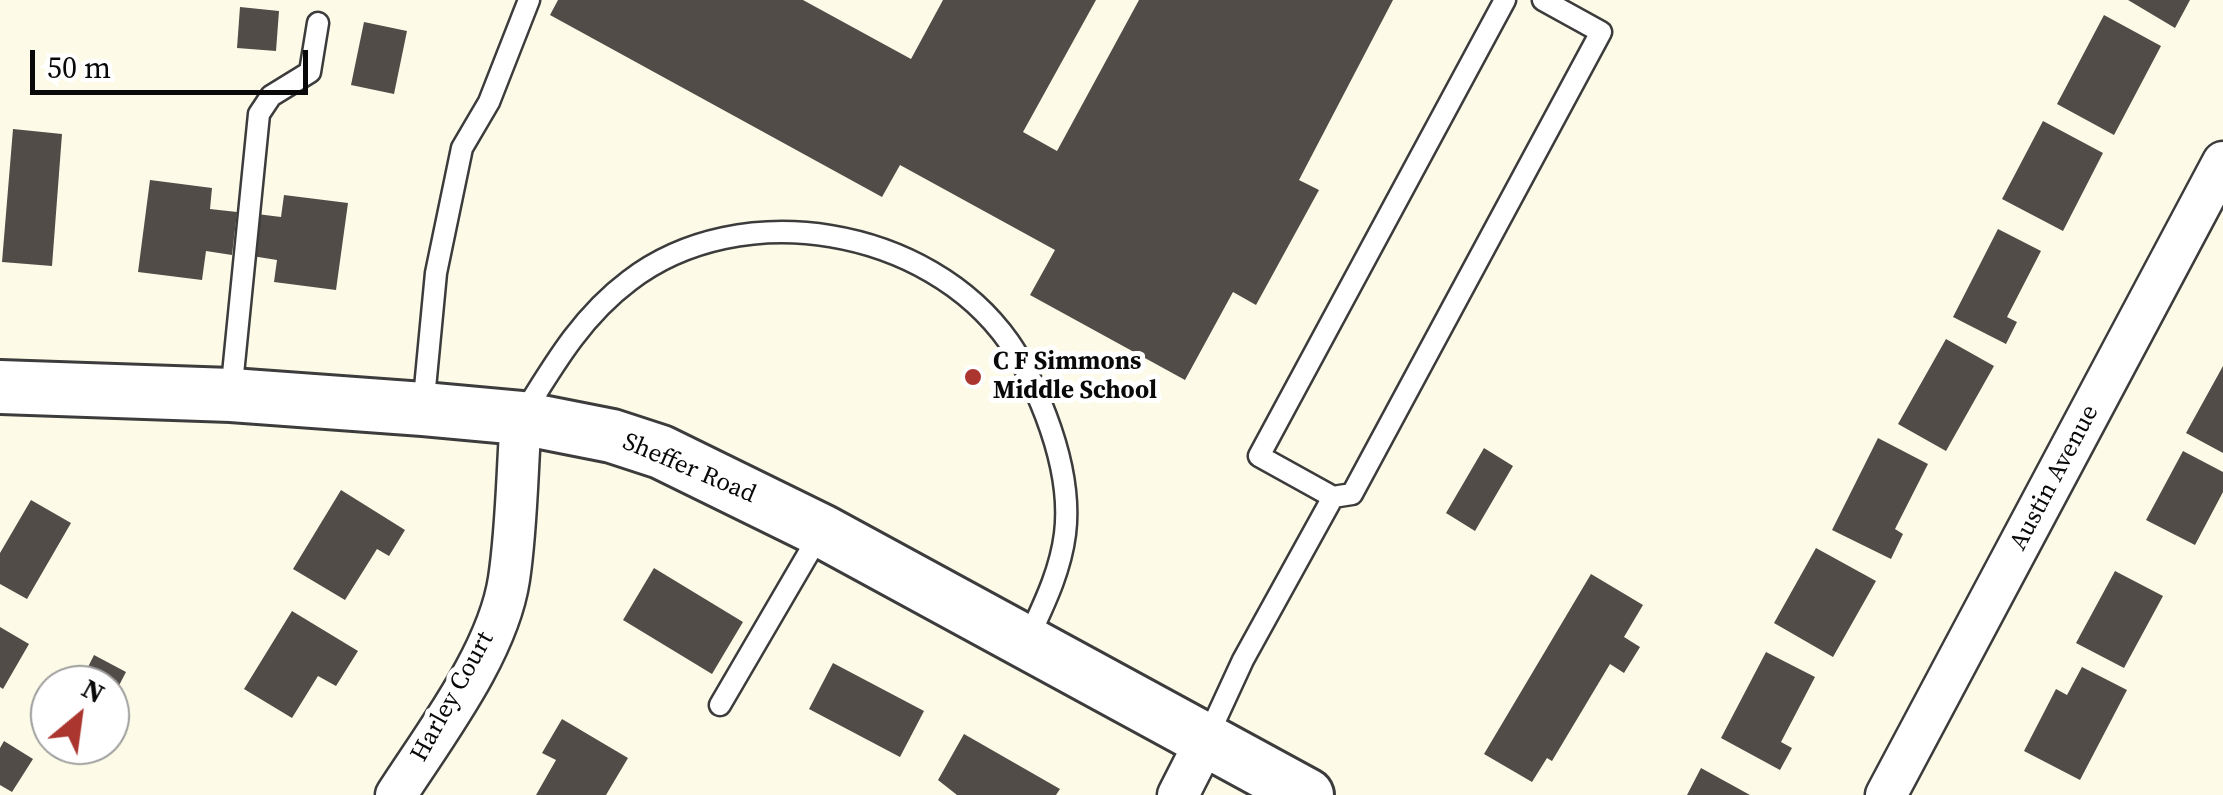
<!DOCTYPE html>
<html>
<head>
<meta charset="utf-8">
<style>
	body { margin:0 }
	#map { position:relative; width:2223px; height:795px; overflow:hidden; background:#fdfbe8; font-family:"Source Serif 4",serif }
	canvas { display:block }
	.north { position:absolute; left:30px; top:665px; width:100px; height:100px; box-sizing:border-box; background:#fff; border:2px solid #9d9d9d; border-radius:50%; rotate:29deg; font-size:28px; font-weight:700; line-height:40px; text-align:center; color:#090909 }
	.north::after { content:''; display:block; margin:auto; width:35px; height:45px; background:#ab3630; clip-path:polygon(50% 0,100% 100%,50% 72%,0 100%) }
	.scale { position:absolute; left:30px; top:50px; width:278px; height:45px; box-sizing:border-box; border:5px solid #090909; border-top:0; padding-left:12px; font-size:30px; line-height:35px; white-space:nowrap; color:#090909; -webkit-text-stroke:8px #fff; paint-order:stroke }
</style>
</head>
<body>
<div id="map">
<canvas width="2223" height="795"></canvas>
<div class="north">N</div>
<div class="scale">50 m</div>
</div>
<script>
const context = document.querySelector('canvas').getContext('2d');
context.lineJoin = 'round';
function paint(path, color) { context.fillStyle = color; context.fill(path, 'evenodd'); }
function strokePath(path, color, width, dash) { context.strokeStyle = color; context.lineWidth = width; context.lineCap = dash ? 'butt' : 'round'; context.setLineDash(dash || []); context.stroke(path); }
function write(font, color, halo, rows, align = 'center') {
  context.font = font + ' "Source Serif 4",serif'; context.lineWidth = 10; context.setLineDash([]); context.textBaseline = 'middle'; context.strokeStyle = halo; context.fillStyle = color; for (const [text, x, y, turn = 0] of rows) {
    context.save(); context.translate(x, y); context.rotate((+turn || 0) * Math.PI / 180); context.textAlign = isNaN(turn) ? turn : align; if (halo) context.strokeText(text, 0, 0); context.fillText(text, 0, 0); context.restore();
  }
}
paint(new Path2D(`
	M558,0H803L911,59L943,0H1096L1023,132L1057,151L1139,0H1393L1299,180L1319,190L1256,305L1233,292L1185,380L1030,295L1055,250L900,165L882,197L550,15Z
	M2128,0H2190L2175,28Z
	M240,7L279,11L276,51L237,48Z
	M2104,15L2161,46L2114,135L2057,104Z
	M364,22L407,31L394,94L351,85Z
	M2043,121L2103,153L2063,231L2002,199Z
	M13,129L62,134L52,266L2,262Z
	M150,180L212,188L210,209L237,212L232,255L206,251L202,280L138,272Z
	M284,195L348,203L336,290L274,282L277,260L252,256L257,214L281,217Z
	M1998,229L2041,251L2007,317L2017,322L2006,344L1953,317Z
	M1946,339L1994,366L1946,451L1898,424Z
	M2223,366V453L2186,433Z
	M1878,438L1928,464L1895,529L1903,534L1891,559L1832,530Z
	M1484,448L1513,466L1475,531L1446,513Z
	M2183,451L2223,472V492L2195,545L2146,520Z
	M341,490L405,530L389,556L377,549L345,600L293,569Z
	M31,500L71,523L27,599L0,584V553Z
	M1816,548L1876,581L1833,657L1774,623Z
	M654,568L743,622L712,674L623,620Z
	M2115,571L2163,596L2124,668L2076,643Z
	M1591,574L1643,605L1624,637L1640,647L1624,673L1610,664L1552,761L1547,758L1532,782L1484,754Z
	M292,611L358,651L336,686L318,676L292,718L244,689Z
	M0,627L29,644L3,689L0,687Z
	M1766,652L1815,677L1781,742L1792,748L1780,770L1721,738Z
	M94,655L126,672L110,703V685H79Z
	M833,663L924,711L900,757L809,709Z
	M2082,667L2127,690L2080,780L2024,751L2056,689L2067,695Z
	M562,719L628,758L606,795H536L556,760L542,753Z
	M964,734L1060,789L1056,795H957L938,780Z
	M4,741L33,759L12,792L0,785V748Z
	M1701,768L1750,795H1687Z`), '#514c47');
const service = new Path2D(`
	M1505,0L1259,456L1333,497L1352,494L1601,32L1543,0
	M231,394L259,114L271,96L310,72L318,23
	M423,409L436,273L462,148L489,102L529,0
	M522,416C553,366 581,317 629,281C741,195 928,227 1009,342C1025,365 1036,390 1046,416C1060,453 1070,494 1065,534C1060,573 1043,606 1027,641
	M720,705L821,532
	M1207,738L1243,660L1333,497`);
const minor = new Path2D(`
	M396,795C436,733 498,652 509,579C517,526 517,471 521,418
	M1178,795L1206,740
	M1886,795L2223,162`);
const tertiary = new Path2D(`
	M0,387L231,395L423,409L521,418L612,436L661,452L822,531L1307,795`);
strokePath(service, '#3c3c3c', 25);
strokePath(minor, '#3c3c3c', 45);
strokePath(tertiary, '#3c3c3c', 58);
strokePath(service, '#fff', 20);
strokePath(minor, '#fff', 40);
strokePath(tertiary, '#fff', 52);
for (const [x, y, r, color] of [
	[973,377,10,"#ab3630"]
]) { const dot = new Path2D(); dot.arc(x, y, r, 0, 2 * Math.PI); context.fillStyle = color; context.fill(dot); strokePath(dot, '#fff', 4); }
write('bold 25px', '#090909', '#fff', [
	["C F Simmons",993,363],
	["Middle School",993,392]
], 'left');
write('25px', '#090909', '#fff', [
	["Sheffer Road",689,469,23],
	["Austin Avenue",2055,478,-62],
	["Harley Court",453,697,-61]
]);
</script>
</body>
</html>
